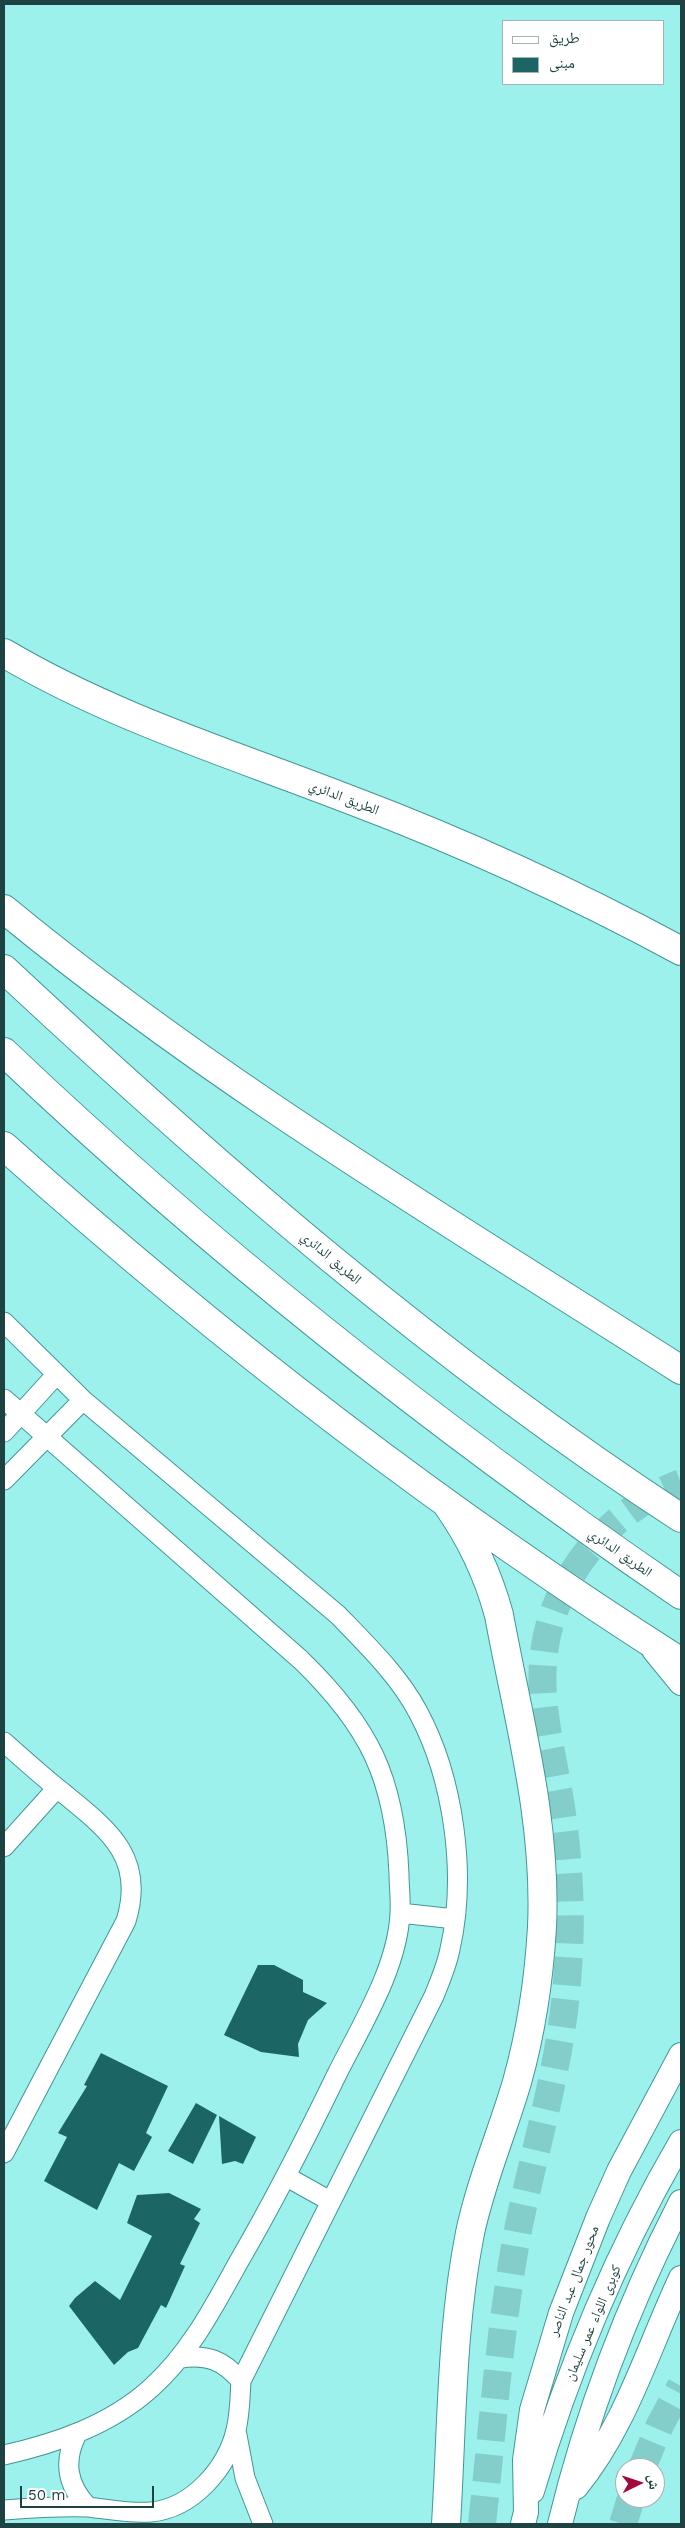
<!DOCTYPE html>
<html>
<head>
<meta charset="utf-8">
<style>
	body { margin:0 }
	#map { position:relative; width:685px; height:2528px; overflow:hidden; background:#9cf1ed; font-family:"Work Sans","Noto Naskh Arabic",sans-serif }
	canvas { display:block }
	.frame { position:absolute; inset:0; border:5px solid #1e4241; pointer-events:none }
	.legend { position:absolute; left:502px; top:20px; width:162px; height:65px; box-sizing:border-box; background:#fff; border:1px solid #a5b3b3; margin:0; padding:6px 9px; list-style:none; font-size:15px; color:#1e4241 }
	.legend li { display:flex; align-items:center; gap:10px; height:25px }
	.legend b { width:25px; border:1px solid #a5b3b3 }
	.north { position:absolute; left:615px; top:2458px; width:50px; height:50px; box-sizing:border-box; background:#fff; border:1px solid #a5b3b3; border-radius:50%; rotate:86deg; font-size:14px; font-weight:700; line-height:20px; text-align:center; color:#1e4241 }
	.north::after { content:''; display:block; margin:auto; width:18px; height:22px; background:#a3073c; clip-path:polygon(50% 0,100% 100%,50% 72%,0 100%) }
	.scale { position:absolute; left:20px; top:2486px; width:134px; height:22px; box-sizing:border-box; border:2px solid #1e4241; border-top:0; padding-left:6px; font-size:15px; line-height:18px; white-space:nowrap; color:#1e4241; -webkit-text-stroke:4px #fff; paint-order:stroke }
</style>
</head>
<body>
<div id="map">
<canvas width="685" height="2528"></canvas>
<div class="frame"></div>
<ul class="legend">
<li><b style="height:6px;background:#fff"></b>طريق</li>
<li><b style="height:14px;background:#1b6664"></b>مبنى</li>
</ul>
<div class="north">ش</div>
<div class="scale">50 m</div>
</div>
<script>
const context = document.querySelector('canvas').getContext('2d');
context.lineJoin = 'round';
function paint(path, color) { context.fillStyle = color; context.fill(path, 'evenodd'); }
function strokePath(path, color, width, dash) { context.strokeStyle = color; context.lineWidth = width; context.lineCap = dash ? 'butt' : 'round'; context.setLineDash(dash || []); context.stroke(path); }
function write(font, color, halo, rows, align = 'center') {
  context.font = font + ' "Work Sans","Noto Naskh Arabic",sans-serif'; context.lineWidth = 5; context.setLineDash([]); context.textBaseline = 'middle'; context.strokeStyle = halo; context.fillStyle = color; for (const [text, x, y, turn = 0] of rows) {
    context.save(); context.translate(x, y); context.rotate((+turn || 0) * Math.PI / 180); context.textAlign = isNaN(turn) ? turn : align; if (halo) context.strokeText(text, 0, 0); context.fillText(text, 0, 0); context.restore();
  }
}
paint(new Path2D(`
	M258,1965H274L303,1980V1992L327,2003L308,2020L298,2044L299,2057L261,2052L224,2035Z
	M101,2053L168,2086L146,2133L152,2137L134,2171L119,2163L97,2210L44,2181L67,2137L58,2133L87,2086L84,2085Z
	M196,2103L217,2115L193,2164L168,2151Z
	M219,2116L256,2137L243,2164L235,2161L222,2164Z
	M169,2193L201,2209L194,2219L200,2223L180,2264L185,2266L166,2308L161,2305L138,2348L128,2352L114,2365L69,2306L75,2298L95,2281L120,2300L152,2236L127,2223L137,2195Z`), '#1b6664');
strokePath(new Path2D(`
	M642,2468L660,2425L681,2386
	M482,2524C493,2425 500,2323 519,2225C537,2139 563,2057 568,1968C572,1915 569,1860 561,1807C551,1743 531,1684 551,1620C571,1557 620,1506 681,1483
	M623,2524L631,2498`), '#83cecb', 28, [28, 14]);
const minor = new Path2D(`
	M4,1322L83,1400L338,1615C367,1645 399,1676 418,1712C454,1779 467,1875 450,1949C447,1965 440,1981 434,1996L241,2381C240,2396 240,2414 236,2430C227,2468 193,2508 151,2512C129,2514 109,2509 87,2507C60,2506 31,2508 4,2510
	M4,1399L301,1660C369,1726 395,1778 399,1874C399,1887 401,1900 400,1913C398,1967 361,2026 337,2074C306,2138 274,2201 238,2263C213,2308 190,2353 151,2388C110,2425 57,2443 4,2455
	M4,1432L56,1375
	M4,1480L83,1400
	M4,1742C23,1759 42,1776 62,1792C107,1829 146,1856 126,1921L4,2153
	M4,1847L57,1788
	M400,1913L455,1919
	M287,2177L330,2201
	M181,2358C207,2354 223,2360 241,2381
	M236,2430L245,2478L263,2524
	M77,2434C63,2461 67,2485 88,2507`);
const major = new Path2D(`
	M654,1650L681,1683
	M576,2487C626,2426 648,2348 681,2278
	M532,2491C568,2369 617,2252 681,2142
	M523,2524L526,2512L525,2460L532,2410L561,2313L598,2218L619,2171L681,2055
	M560,2524C587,2413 629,2303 681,2202`);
const highway = new Path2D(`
	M4,653C112,717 232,754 348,799C462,842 574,893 681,951
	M4,909C215,1083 451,1223 681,1370
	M4,969C216,1167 437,1359 681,1518
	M4,1052C214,1252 442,1431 681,1595
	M4,1146C216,1336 441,1510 681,1662
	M446,1503C471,1538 488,1574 499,1615C518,1719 547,1820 542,1927C539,1979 531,2032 517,2082C502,2133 481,2181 470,2233C451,2328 452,2428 446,2524`);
strokePath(minor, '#429795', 21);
strokePath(major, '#429795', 26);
strokePath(highway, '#429795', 30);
strokePath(minor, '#fff', 19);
strokePath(major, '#fff', 24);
strokePath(highway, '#fff', 28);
write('14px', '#1e4241', '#fff', [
	["الطريق الدائري",344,798,21],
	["الطريق الدائري",331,1258,40],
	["الطريق الدائري",620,1553,35],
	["محور جمال عبد الناصر",574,2281,-69],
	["كوبرى اللواء عمر سليمان",593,2323,-67]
]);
</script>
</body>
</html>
